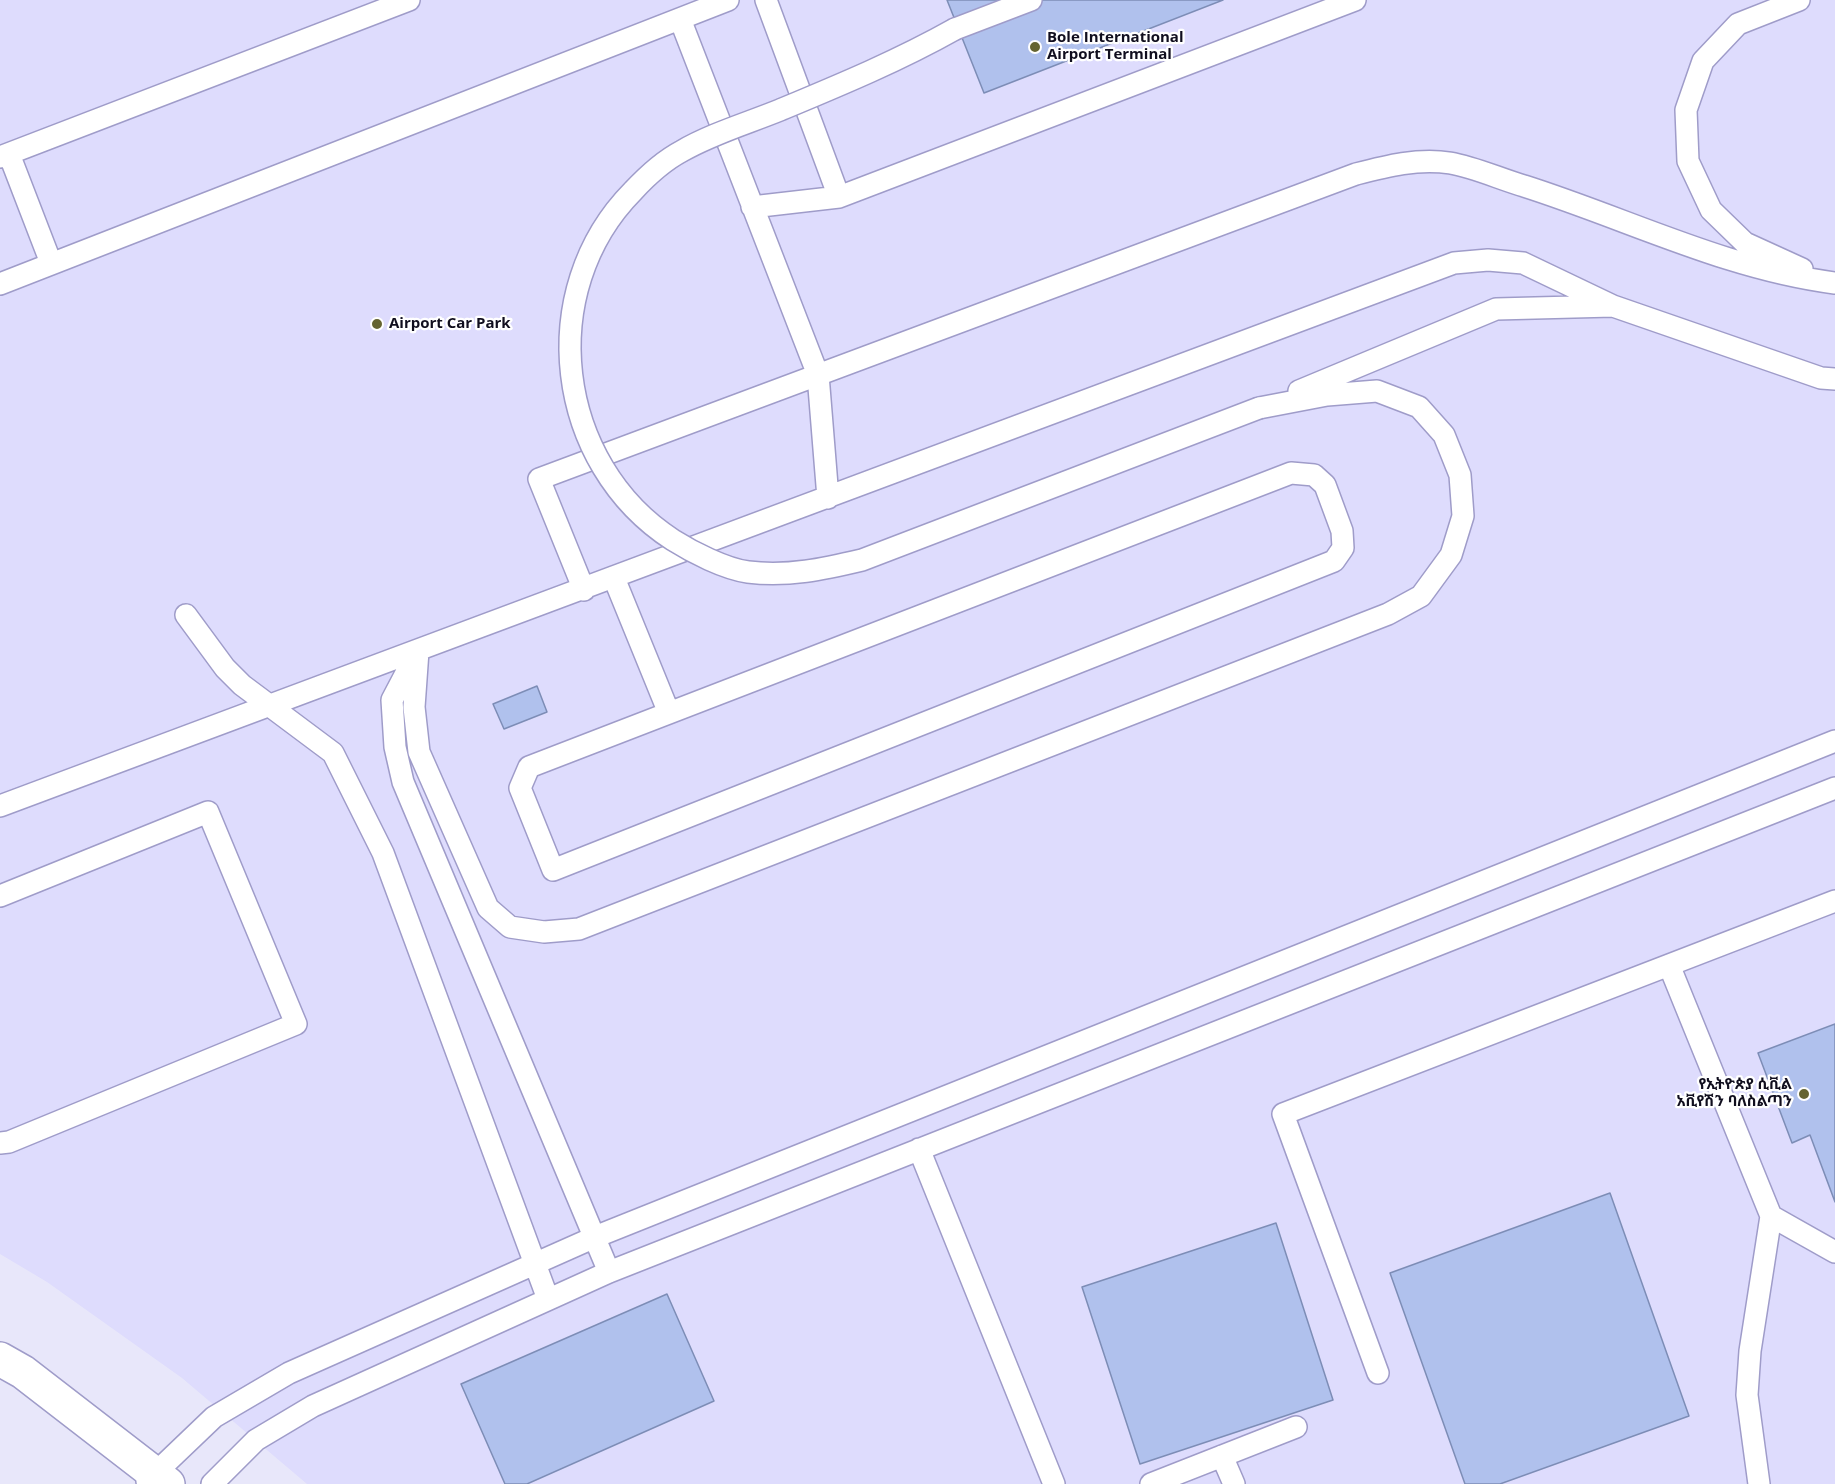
<!DOCTYPE html>
<html>
<head>
<meta charset="utf-8">
<style>
	body { margin:0 }
	canvas { display:block; background:#e8e7fa }
</style>
</head>
<body>
<canvas width="1835" height="1484"></canvas>
<script>
const context = document.querySelector('canvas').getContext('2d');
context.lineJoin = 'round';
function paint(path, color) { context.fillStyle = color; context.fill(path, 'evenodd'); }
function strokePath(path, color, width, dash) { context.strokeStyle = color; context.lineWidth = width; context.lineCap = dash ? 'butt' : 'round'; context.setLineDash(dash || []); context.stroke(path); }
function write(font, color, halo, rows, align = 'center') {
  context.font = font + ' "Open Sans","Noto Sans Ethiopic",sans-serif'; context.lineWidth = 4.5; context.setLineDash([]); context.textBaseline = 'middle'; context.strokeStyle = halo; context.fillStyle = color; for (const [text, x, y, turn = 0] of rows) {
    context.save(); context.translate(x, y); context.rotate((+turn || 0) * Math.PI / 180); context.textAlign = isNaN(turn) ? turn : align; if (halo) context.strokeText(text, 0, 0); context.fillText(text, 0, 0); context.restore();
  }
}
paint(new Path2D(`
	M0,0H1835V1484H307L182,1378L47,1282L0,1254Z`), '#dedcfd');
const building = new Path2D(`
	M947,0H1223L984,93Z
	M537,686L547,712L504,729L493,704Z
	M1835,1024V1202L1810,1135L1792,1143L1758,1053Z
	M1610,1193L1689,1416L1500,1484H1465L1390,1273Z
	M1276,1223L1333,1400L1140,1464L1082,1287Z
	M667,1294L714,1401L527,1484H505L461,1384Z`);
paint(building, '#b0c1ed');
strokePath(building, '#7d8db6', 1.5);
const lane = new Path2D(`
	M766,0L839,197
	M1799,0L1738,24L1703,61L1686,110L1688,161L1711,210L1745,243L1802,269
	M680,19L818,375L828,498
	M955,29L1031,0
	M9,154L51,263
	M0,157L409,0
	M752,207L839,197L1355,0
	M0,284L728,0
	M1299,391L1496,309L1613,306L1821,378L1835,379
	M1291,473L1314,475L1325,485L1342,531L1343,548L1334,561L553,870L520,788L529,767Z
	M614,578L669,713
	M584,590L539,479L1356,174C1387,166 1418,158 1450,163C1474,167 1500,179 1524,186C1628,219 1726,269 1835,283
	M186,615L225,668L242,685L333,753L383,853L548,1299
	M418,651L414,707L419,752L488,908L510,927L544,932L579,929L1388,614L1421,596L1451,555L1463,516L1460,475L1444,435L1419,407L1377,391L1327,395L1259,408
	M413,660L392,700L395,747L403,782L609,1272
	M0,806L1454,263L1488,260L1523,263L1613,306
	M0,896L208,812L296,1024L9,1142L0,1143
	M1669,965L1771,1216L1835,1252
	M919,1149L1054,1484
	M1378,1373L1283,1114L1835,901
	M1222,1456L1234,1484
	M147,1481L214,1417L289,1373L595,1237L1835,741
	M212,1484L256,1440L313,1406L609,1272L1835,788
	M1151,1484L1296,1427
	M1759,1484L1747,1395L1750,1351L1771,1216`);
const secondary = new Path2D(`
	M0,1359L23,1372L168,1484`);
strokePath(lane, '#9f9cc9', 24);
strokePath(secondary, '#9f9cc9', 36);
strokePath(lane, '#fff', 21);
strokePath(secondary, '#fff', 33);
const laneBridge = new Path2D(`
	M955,29C898,61 840,85 780,110C748,123 711,134 682,151C665,160 646,177 633,191C534,291 555,464 673,540C692,552 725,569 748,572C788,577 824,569 862,560L1259,408`);
strokePath(laneBridge, '#9f9cc9', 24, []);
strokePath(laneBridge, '#fff', 21);
for (const [x, y, r, color] of [
	[1035,47,6,"#656431"],
	[377,324,6,"#656431"],
	[1804,1094,6,"#656431"]
]) { const dot = new Path2D(); dot.arc(x, y, r, 0, 2 * Math.PI); context.fillStyle = color; context.fill(dot); strokePath(dot, '#fff', 2); }
write('bold 15px', '#100e1e', '#fff', [
	["Bole International",1047,38],
	["Airport Terminal",1047,55],
	["Airport Car Park",389,324],
	["የኢትዮጵያ ሲቪል",1792,1085,"right"],
	["አቪየሽን ባለስልጣን",1792,1102,"right"]
], 'left');
</script>
</body>
</html>
